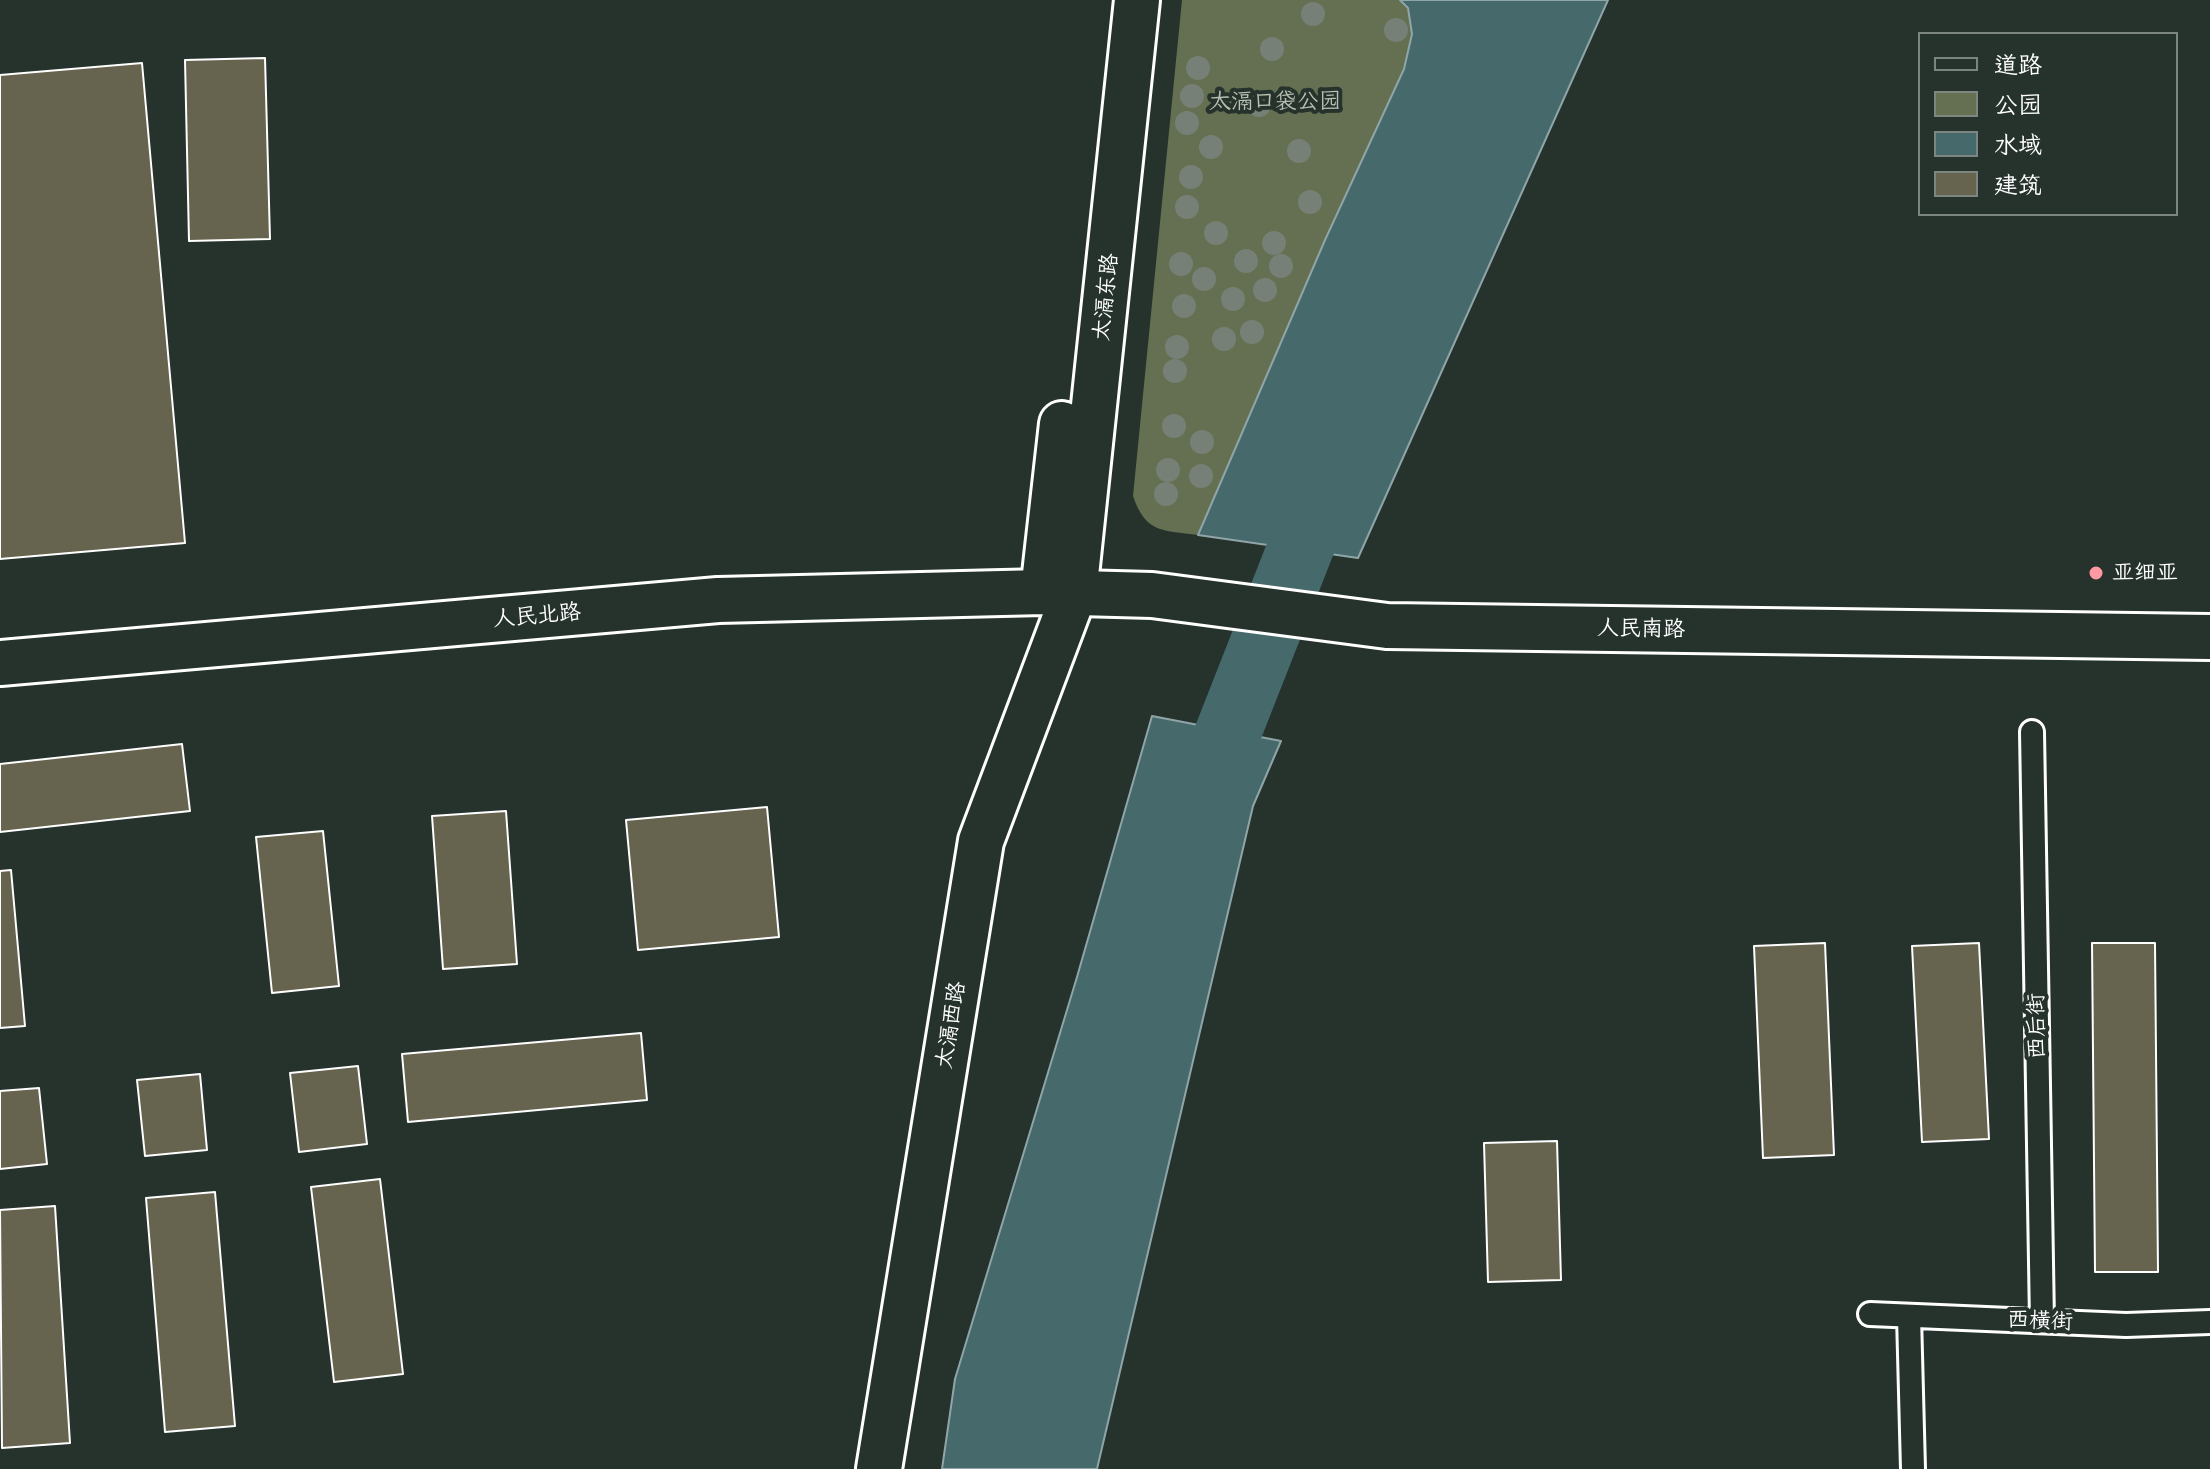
<!DOCTYPE html>
<html>
<head>
<meta charset="utf-8">
<style>
	body { margin:0 }
	#map { position:relative; width:2210px; height:1469px; overflow:hidden; background:#26332d; font-family:Delius,"LXGW WenKai TC",sans-serif }
	canvas { display:block }
	.legend { position:absolute; left:1918px; top:32px; width:260px; height:184px; box-sizing:border-box; background:#26332d; border:2px solid #7d8581; margin:0; padding:10px 14px; list-style:none; font-size:24px; color:#fff }
	.legend li { display:flex; align-items:center; gap:16px; height:40px }
	.legend b { width:40px; border:2px solid #7d8581 }
</style>
</head>
<body>
<div id="map">
<canvas width="2210" height="1469"></canvas>
<ul class="legend">
<li><b style="height:10px;background:#26332d"></b>道路</li>
<li><b style="height:22px;background:#647051"></b>公园</li>
<li><b style="height:22px;background:#46696c"></b>水域</li>
<li><b style="height:22px;background:#66634f"></b>建筑</li>
</ul>
</div>
<script>
const context = document.querySelector('canvas').getContext('2d');
context.lineJoin = 'round';
function paint(path, color) { context.fillStyle = color; context.fill(path, 'evenodd'); }
function strokePath(path, color, width, dash) { context.strokeStyle = color; context.lineWidth = width; context.lineCap = dash ? 'butt' : 'round'; context.setLineDash(dash || []); context.stroke(path); }
function write(font, color, halo, rows, align = 'center') {
  context.font = font + ' Delius,"LXGW WenKai TC",sans-serif'; context.lineWidth = 8; context.setLineDash([]); context.textBaseline = 'middle'; context.strokeStyle = halo; context.fillStyle = color; for (const [text, x, y, turn = 0] of rows) {
    context.save(); context.translate(x, y); context.rotate((+turn || 0) * Math.PI / 180); context.textAlign = isNaN(turn) ? turn : align; if (halo) context.strokeText(text, 0, 0); context.fillText(text, 0, 0); context.restore();
  }
}
paint(new Path2D(`
	M1182,0H1400L1408,8L1412,34L1404,69L1325,240L1198,535C1163,530 1146,534 1133,496Z`), '#647051');
const water = new Path2D(`
	M1400,0H1608L1358,558L1198,535L1325,240L1404,69L1412,34L1408,8Z
	M1152,716L1281,741L1253,806L1097,1469H942L955,1379L1077,977Z`);
paint(water, '#46696c');
strokePath(water, '#90a5a7', 2);
strokePath(new Path2D(`
	M1196,814L1332,468`), '#46696c', 66);
const building = new Path2D(`
	M265,58L270,239L189,241L185,60Z
	M142,63L185,543L0,559V75Z
	M182,744L190,811L0,832V764Z
	M767,807L779,937L638,950L626,820Z
	M506,811L517,964L443,969L432,816Z
	M323,831L339,986L272,993L256,837Z
	M11,870L25,1026L0,1028V871Z
	M1825,943L1834,1155L1763,1158L1754,946Z
	M1979,943L1989,1139L1922,1142L1912,946Z
	M2092,943H2155L2158,1272H2095Z
	M641,1033L647,1100L408,1122L402,1054Z
	M358,1066L367,1144L299,1152L290,1073Z
	M200,1074L207,1150L145,1156L137,1080Z
	M39,1088L47,1164L0,1169V1091Z
	M1557,1141L1561,1280L1488,1282L1484,1143Z
	M380,1179L403,1374L334,1382L311,1187Z
	M215,1192L235,1426L165,1432L146,1198Z
	M55,1206L70,1443L2,1448L0,1210Z`);
paint(building, '#66634f');
strokePath(building, '#fff', 2);
const service = new Path2D(`
	M2032,732L2042,1321
	M1870,1314L2126,1325L2210,1322
	M1909,1316L1913,1469`);
const secondary = new Path2D(`
	M1043,592L1062,424
	M879,1469L981,841L1074,594L1137,0`);
const primary = new Path2D(`
	M0,663L718,600L1043,592L1152,595L1387,626L2210,637`);
strokePath(service, '#fff', 28);
strokePath(secondary, '#fff', 50);
strokePath(primary, '#fff', 50);
strokePath(service, '#26332d', 22);
strokePath(secondary, '#26332d', 44);
strokePath(primary, '#26332d', 44);
context.fillStyle = '#778076';
for (const [x, y] of [
	[1313,14],
	[1396,30],
	[1272,49],
	[1198,68],
	[1192,96],
	[1259,105],
	[1187,123],
	[1211,147],
	[1299,151],
	[1191,177],
	[1310,202],
	[1187,207],
	[1216,233],
	[1274,243],
	[1246,261],
	[1181,264],
	[1281,266],
	[1204,279],
	[1265,290],
	[1233,299],
	[1184,306],
	[1252,332],
	[1224,339],
	[1177,347],
	[1175,371],
	[1174,426],
	[1202,442],
	[1168,470],
	[1201,476],
	[1166,494]
]) { context.beginPath(); context.arc(x, y, 12, 0, 2 * Math.PI); context.fill(); }
for (const [x, y, r, color] of [
	[2096,573,8,"#ff9aa2"]
]) { const dot = new Path2D(); dot.arc(x, y, r, 0, 2 * Math.PI); context.fillStyle = color; context.fill(dot); strokePath(dot, '#26332d', 3); }
write('22px', '#b9bfb1', '#26332d', [
	["太滆口袋公园",1275,102]
]);
write('22px', '#fff', '#26332d', [
	["太滆东路",1106,297,-84],
	["人民北路",537,616,-5],
	["人民南路",1641,629,1],
	["太滆西路",951,1025,-81],
	["西后街",2037,1026,-91],
	["西横街",2040,1321,2]
]);
write('22px', '#fff', '#26332d', [
	["亚细亚",2112,573]
], 'left');
</script>
</body>
</html>
